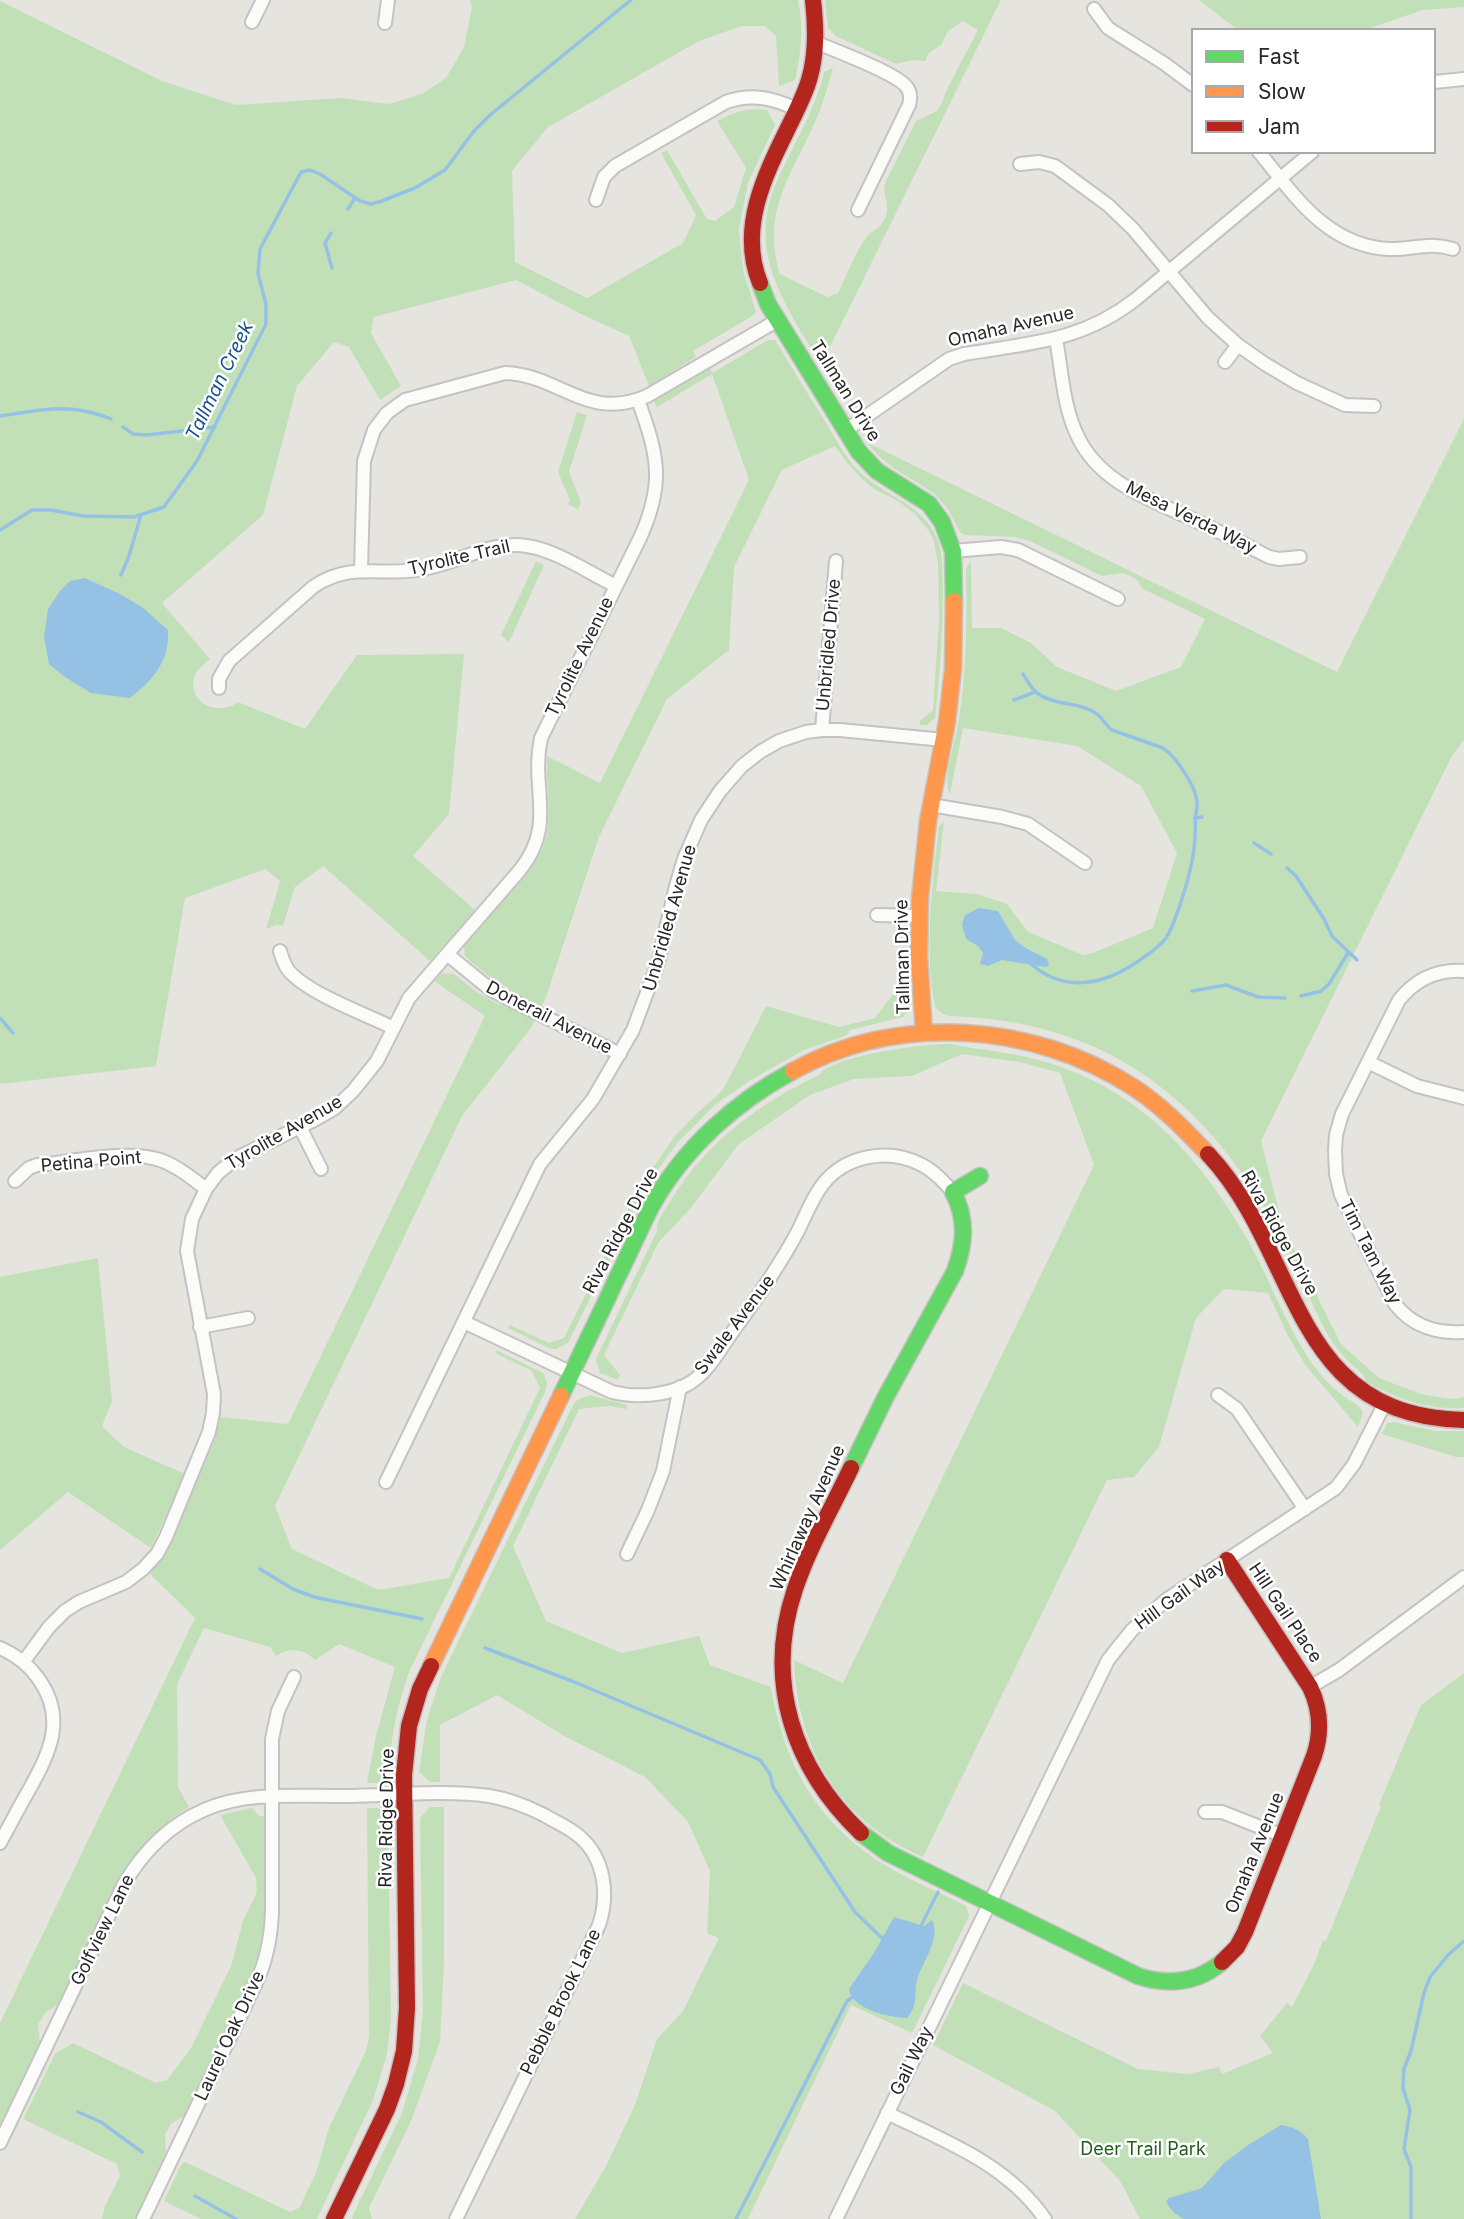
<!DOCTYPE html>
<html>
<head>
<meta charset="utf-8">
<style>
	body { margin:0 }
	#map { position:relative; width:1464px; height:2219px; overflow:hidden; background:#e6e4de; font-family:Inter,sans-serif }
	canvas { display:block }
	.legend { position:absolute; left:1191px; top:28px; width:245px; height:126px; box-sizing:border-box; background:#fff; border:2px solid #a9a9a9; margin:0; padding:9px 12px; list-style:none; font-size:21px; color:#272727 }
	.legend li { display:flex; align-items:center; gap:14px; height:35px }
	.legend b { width:35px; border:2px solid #a9a9a9 }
</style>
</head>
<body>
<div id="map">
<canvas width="1464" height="2219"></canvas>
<ul class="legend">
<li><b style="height:9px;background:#63d668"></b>Fast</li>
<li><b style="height:9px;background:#ff974d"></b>Slow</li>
<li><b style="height:9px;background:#b3261e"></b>Jam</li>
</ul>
</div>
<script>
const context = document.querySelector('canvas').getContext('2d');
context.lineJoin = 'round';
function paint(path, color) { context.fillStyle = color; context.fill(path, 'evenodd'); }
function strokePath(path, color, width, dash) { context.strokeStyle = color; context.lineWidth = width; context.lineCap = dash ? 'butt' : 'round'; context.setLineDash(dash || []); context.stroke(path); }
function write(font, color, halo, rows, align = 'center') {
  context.font = font + ' Inter,sans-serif'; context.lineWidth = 5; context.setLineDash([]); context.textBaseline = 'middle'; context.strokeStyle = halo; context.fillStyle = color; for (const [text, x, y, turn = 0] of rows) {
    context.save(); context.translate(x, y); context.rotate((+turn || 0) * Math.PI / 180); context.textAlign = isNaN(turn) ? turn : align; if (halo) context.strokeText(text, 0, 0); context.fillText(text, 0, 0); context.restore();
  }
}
paint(new Path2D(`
	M470,0H798C804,28 801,53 795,80L779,86L776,36L765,26H742L699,41L548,127L512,171L515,262L587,298L683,243L696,215L661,153L667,150L707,219L715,221L734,207L746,168L717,121C734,112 749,107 767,110L775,125L748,183L739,229L743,270L756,312L754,315L693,351L696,357L649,386L629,336L579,313L516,280L374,317L371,333L401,386L380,400L349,347L334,342L297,386L263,515L162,603L210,659C204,664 198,669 195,676C185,703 219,717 238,702L305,729L357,655L464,654L449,814L413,856L475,910L430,961L323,866L295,887L283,926L277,925L266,929L280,881L265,869L185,898L156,1066L0,1084V1L162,81L236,105L341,98L389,104L422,94L446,78L464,47L472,7Z
	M825,0H1001L821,365C786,305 745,252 777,181C793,145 815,111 824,72L833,68C828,86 823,104 816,120C792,175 761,210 780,274L827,297L838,293C847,275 854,255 865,239C871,230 882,229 886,215C890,204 882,195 885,183L916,121L937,111L941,105L946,91L978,30L963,21L948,31L941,45L928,54L925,61L913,60L896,64L836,36L828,28Z
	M1199,0H1464V7L1423,10L1364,30H1238Z
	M768,340H775C793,369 810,398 828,426C836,440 844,454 854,466C880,496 920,500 937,538C943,553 942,570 943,585C943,630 940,674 935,718L927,725H920V721L933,710L939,619L938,565L934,542L929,531L915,514L898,501L874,489L861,478L846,461L835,446L782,470L734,567L729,650L667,699L599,837L546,997L531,1028L462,1116L275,1506L292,1549L378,1590L449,1578L540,1388L532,1371L495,1353L496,1350L543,1373L547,1383L546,1390L409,1672C397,1706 391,1738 388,1773L378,1783H367L376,1736L395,1667L339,1644L315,1660C304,1649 289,1647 276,1656L270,1647L204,1628L177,1684L178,1787L189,1807C162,1824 139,1846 122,1873L59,2004L46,2012L38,2024L40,2042L0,2125V2023L195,1618L150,1574L171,1543L215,1439L220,1417L288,1424L485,1016L434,981L442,973L454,974L478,993L500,1005L509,988C492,980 479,969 465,956L464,947C488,907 537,880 547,833C551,808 546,781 547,756L600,783L749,480L712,374L657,407L654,401L710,368L712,373Z
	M577,412L587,415L569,472L581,502L578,509L568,504L570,500L558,472Z
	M1464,419V740L1452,756L1261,1141L1283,1227L1341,1344L1379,1378L1424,1395L1452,1399L1464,1397V1408C1427,1410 1397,1399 1366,1381C1363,1372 1355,1368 1349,1362C1340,1353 1332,1343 1326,1332C1307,1296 1294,1257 1273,1222C1199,1093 1102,1021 950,1016L943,1014L935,1007C924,948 932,885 939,826L944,822L936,891L977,894L1007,904L1028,932L1083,955L1093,953L1153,928L1177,853L1141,786L1077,746L963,728L950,794C942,780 954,747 957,730C967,677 967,622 966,568L971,562L972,628H1001L1031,643L1057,667L1116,691L1181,667L1205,619L1143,589L1136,579L1124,573L1102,576L1030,541L1016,537L965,535L960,532L948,509L935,494L892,467L882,459L866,442L1337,672Z
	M536,561L544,565L509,642L501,635Z
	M907,961L910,1007L903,1017L850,1030L847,1035L804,1050L751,1080L716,1104L678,1142L651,1179L636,1205L568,1343L556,1349H551L508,1328L510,1325L549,1343L564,1338L637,1191L674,1137L696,1114L723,1090L766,1006L839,1027L875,1018L904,980Z
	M950,1044C979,1050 1009,1052 1039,1060C1139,1088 1199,1155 1249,1242C1269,1279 1284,1320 1307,1356C1316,1370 1328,1384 1342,1395C1347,1399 1360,1405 1362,1411C1363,1416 1360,1422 1358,1427L1306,1366L1289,1338L1268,1293L1224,1289L1196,1318L1159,1447L1134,1477L1107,1480L923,1857C839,1821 797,1748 794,1660L843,1683L1094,1165L1060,1073L1020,1062L962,1054L912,1076L854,1079L810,1095L739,1144L690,1209L658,1243L604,1355L620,1375L618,1380L600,1373L596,1359L657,1231C656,1220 667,1207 673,1197C708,1141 760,1103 819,1075C833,1055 924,1044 950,1044Z
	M98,1258L112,1401L102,1426L124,1447L185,1474L151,1548L68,1492L0,1550V1277Z
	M590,1395L627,1405V1409L609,1406L579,1409L513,1546L546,1621L622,1653L699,1636L710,1665L771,1687C783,1762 818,1825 885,1865C911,1881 939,1892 966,1906L969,1916L912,2033L851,2005L748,2219H575L606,2166L635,2105L657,2039L683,2011L719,1938L707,1933L710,1871L688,1822L645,1777L566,1737L497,1695L440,1725V1782H430L419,1772L427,1720L441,1677L574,1403L579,1399Z
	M1394,1422L1436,1431H1464V1457H1456L1382,1434L1387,1423Z
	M1464,1673V2219H1140L1120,2181L1055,2111L933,2045L963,1983L1138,2069L1188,2074L1219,2067L1222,2074L1273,2053L1260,2036L1287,2003L1292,2007L1314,1964L1323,1940L1326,1941L1381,1806L1379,1804L1421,1705Z
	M430,1807H444V1961L440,2042L411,2121L369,2208L372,2219H353L352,2217L402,2113L418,2059L423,2012L420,1818Z
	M252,1808L259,1816H264L265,1915L260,1950L250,1978L184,2116L171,2124L165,2134L166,2152L135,2219H102L105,2206L120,2176L117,2164L23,2119L55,2054L73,2043L156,2083L167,2080L191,2048L231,1966L243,1921L257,1892L256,1878L220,1815Z
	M367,1808H378L388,1818L391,2019L387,2054L373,2100L317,2219H201L164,2201L181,2165L185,2162L290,2212L299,2208L316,2173L329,2128L366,2051L369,2036Z`), '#c2e0b8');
paint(new Path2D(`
	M85,578L120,594L142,607L168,630C170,661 153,680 130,698L91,693L65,677L49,664L44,637L48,609L60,591L70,581Z
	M979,908L998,911L1015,940L1024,947L1047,959L1049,966L1045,967L1002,960L988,966L980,964L983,953L978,946L966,939L962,925L965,915Z
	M894,1917L924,1926L932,1920C941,1937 924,1960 918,1977C912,1993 921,2001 907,2018C890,2018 851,2009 849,1989L874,1953Z
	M1281,2125C1293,2127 1301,2130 1308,2139L1321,2219H1184C1175,2214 1170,2210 1166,2201L1169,2198L1202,2188L1224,2163L1248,2145Z`), '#95c2e4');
strokePath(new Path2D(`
	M348,209L355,198
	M331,233L325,243L332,268
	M0,416C42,410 70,402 111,419
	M123,427L133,434L147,435L215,427
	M0,530L32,510H51L83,516L134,517L164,507L197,461L266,324V304L258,274L260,249L301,172L310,170L320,174L360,201L371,204L379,202L415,188L445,170L474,131L490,115L631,0
	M121,575L129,556L141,515
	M1023,674C1027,680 1031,688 1037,693C1054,706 1079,701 1097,714C1103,718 1105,725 1112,730L1163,748C1176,757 1195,785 1197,801C1198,806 1196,813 1195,818
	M1014,700L1035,692
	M1254,843L1271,854
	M1287,868L1296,876L1324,919L1332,936L1357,960
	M1029,962C1062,993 1102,986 1137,962C1147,955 1159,948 1166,938C1172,929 1175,918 1179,908C1189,878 1197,850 1195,818L1202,817
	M1192,991L1226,985L1258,997L1285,998
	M1301,996L1321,991L1329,984L1348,953
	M0,1018L13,1033
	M260,1569L293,1589L314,1597L422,1619
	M485,1648L572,1681L760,1760L770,1774L773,1787L855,1912L885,1941
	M920,1928L938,1892
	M78,2112L101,2122L142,2152
	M195,2196L236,2219
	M736,2219L847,2001L854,1996
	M1411,2219V2167L1404,2149L1410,2110L1403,2088L1404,2069L1411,2051L1424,1993L1430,1977L1448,1955L1464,1941`), '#95c2e4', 3.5);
const street = new Path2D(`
	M1094,9L1108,28L1165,64L1193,85
	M252,22L263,0
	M385,23L388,0
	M815,42C834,50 893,72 905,85C911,91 911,98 909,105L858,210
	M1434,82L1464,79
	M1259,152C1295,196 1327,246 1389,249C1414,250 1428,241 1453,249
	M1020,164L1039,162L1055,166L1108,205L1133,229L1208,318L1238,345L1265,364L1297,383L1345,405L1374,406
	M596,200L604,177L615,166L726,102C752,93 772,98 797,109
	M1056,339C1062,371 1063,407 1078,437C1100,483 1150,499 1192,519C1218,531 1244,544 1269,557L1279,559L1300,557
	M1225,362L1238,345
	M845,431L949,359L964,354C1030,343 1081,342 1136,299L1312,152
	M953,551L1001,547L1018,550L1118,599
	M361,570L364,461L374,430L387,413L405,400L505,373C561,375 586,422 647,396L778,320
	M219,688V679L229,661L313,587C349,561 383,577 423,569C458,563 491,540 527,546C556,550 589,573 616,586
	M822,730L836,561
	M931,805L1002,817L1028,824L1085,863
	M877,915L919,916
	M280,951C282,958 284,965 289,971C309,994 365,1014 394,1028
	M447,954L491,990L620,1054
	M1464,971C1437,969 1416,979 1399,1000L1342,1114L1336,1135L1335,1150L1336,1174L1341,1195L1395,1304C1412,1326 1437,1334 1464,1332
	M1368,1062L1417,1086L1464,1098
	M300,1127L321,1169
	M15,1181L29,1168L37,1165C70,1162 130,1149 160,1160C177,1166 192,1178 206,1189
	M464,1322L612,1392C636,1398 668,1396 690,1383C708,1372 719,1351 731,1334C755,1301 779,1267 798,1231C806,1215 812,1198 823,1184C846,1155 888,1148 920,1164C933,1170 943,1181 953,1192
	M200,1327L248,1318
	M1218,1395L1237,1409L1305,1509
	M386,1482L540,1164L593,1099L633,1030L658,963L676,886L684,859L701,820L720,791L742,766L760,752L779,741L806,732L822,730H840L944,740
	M627,1554L648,1510L663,1471L680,1387
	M0,1648C16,1655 28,1664 38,1678C67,1718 50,1752 29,1790C19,1807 10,1825 0,1843
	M24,1661L49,1627L65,1611L79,1602L126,1582L143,1569L157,1554L166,1537L209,1432L213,1413L214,1394L187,1251L192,1219L206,1189L218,1173L235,1159L316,1119L335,1108L353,1091L377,1061L409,998L520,870C557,824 530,788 541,738L640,538C665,483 658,455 638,400
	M1310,1687L1339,1670L1464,1577
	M1205,1812H1222L1283,1836
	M887,2113C945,2141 1007,2164 1045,2219
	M0,2143L124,1884C143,1852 169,1825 204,1810C249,1790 303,1797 351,1796C394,1795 447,1790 489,1796C509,1799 526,1806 544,1815C556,1822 570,1828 580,1837C605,1859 609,1895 599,1925L456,2219
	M143,2219L256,1983C267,1960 271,1937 272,1912V1739L278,1711L294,1677
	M836,2219L1108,1660L1132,1630L1166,1600L1336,1488L1354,1464L1384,1405`);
const fast = new Path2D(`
	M760,283L768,304L859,452L877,471L929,504L942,522L953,551L954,601
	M561,1396C579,1357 598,1319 616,1280C628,1256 639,1231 651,1207C683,1149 735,1102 793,1071
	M851,1468L885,1398L955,1271C965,1243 967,1219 953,1192L980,1176
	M861,1833L888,1853L1138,1976C1169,1986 1197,1983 1222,1962`);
const slow = new Path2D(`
	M924,1033L919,956L920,898L928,821L947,722L953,669L954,601
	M793,1071C898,1013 1032,1022 1133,1087C1161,1105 1185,1130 1208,1154
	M431,1666L561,1396`);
const jam = new Path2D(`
	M760,283C737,226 767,171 792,120C798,107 805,94 809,80C817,54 816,27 813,0
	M1208,1154C1302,1254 1289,1417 1464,1420
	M851,1468C832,1508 809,1547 795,1589C764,1681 793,1768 861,1833
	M1222,1962L1237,1947L1245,1932L1314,1756C1322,1732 1321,1710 1310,1687L1227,1560
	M334,2219L387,2109L396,2084L404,2051L407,2008L404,1775L409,1726L420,1689L431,1666`);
strokePath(street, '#c4c3c3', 16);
strokePath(fast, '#c4c3c3', 19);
strokePath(slow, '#c4c3c3', 19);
strokePath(jam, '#c4c3c3', 19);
strokePath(street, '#fbfbfa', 12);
strokePath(fast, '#63d668', 16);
strokePath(slow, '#ff974d', 16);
strokePath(jam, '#b3261e', 16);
write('18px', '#272727', '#fff', [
	["Omaha Avenue",1011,327,-13],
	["Tallman Drive",845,391,58],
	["Mesa Verda Way",1191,518,26],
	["Tyrolite Trail",459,558,-13],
	["Unbridled Drive",829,645,-85],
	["Tyrolite Avenue",580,657,-64],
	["Unbridled Avenue",670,918,-74],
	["Tallman Drive",903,957,-91],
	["Donerail Avenue",549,1018,27],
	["Tyrolite Avenue",284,1133,-30],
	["Petina Point",91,1162,-5],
	["Riva Ridge Drive",621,1231,-62],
	["Riva Ridge Drive",1279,1233,61],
	["Tim Tam Way",1370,1252,63],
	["Swale Avenue",735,1325,-53],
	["Whirlaway Avenue",808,1518,-66],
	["Hill Gail Way",1180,1595,-36],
	["Hill Gail Place",1285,1613,56],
	["Riva Ridge Drive",387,1818,-89],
	["Omaha Avenue",1255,1853,-68],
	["Golfview Lane",103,1930,-64],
	["Pebble Brook Lane",561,2002,-64],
	["Laurel Oak Drive",230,2036,-65],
	["Gail Way",912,2061,-64]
]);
write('18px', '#205e1d', '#fff', [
	["Deer Trail Park",1143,2150]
]);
write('italic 19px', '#15508d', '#fff', [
	["Tallman Creek",220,381,-64]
]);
</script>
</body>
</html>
